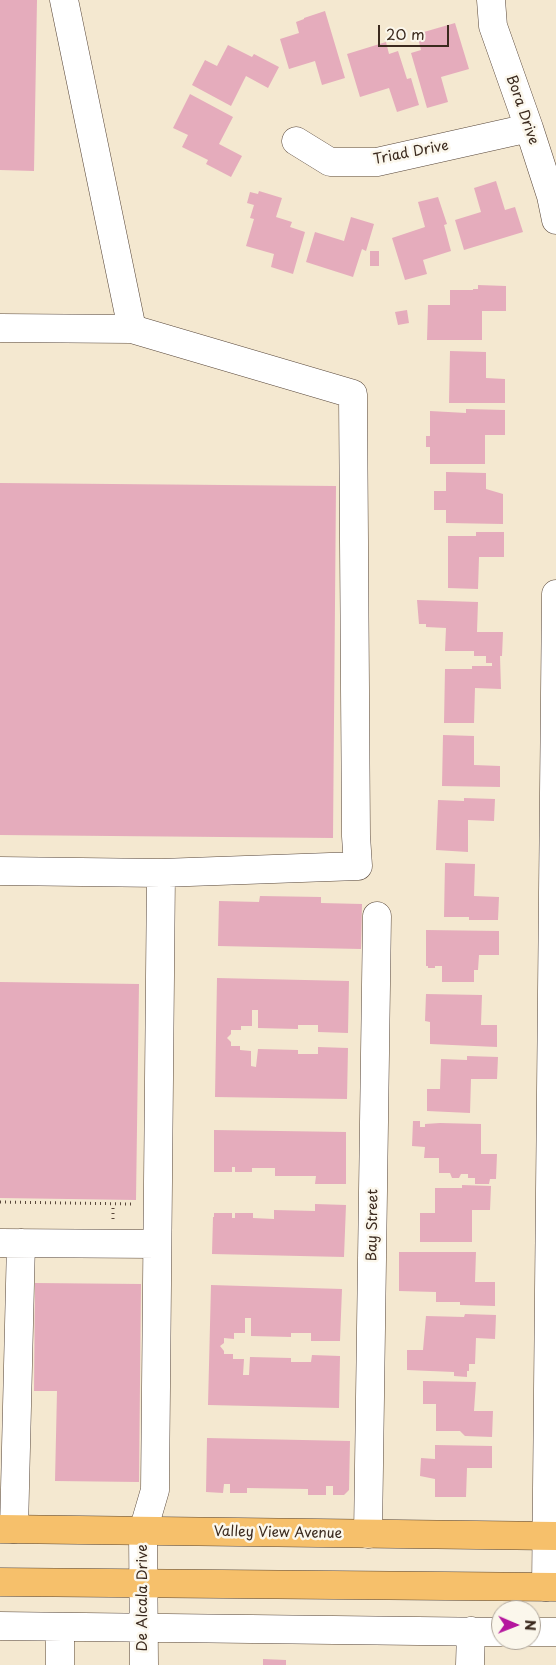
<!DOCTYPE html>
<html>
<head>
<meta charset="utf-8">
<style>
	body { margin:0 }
	#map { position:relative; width:556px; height:1665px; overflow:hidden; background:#f4e8d0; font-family:"Playpen Sans",sans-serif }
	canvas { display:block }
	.north { position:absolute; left:491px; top:1600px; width:50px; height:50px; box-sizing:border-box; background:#fbf7ec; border:1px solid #aea59a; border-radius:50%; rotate:91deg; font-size:14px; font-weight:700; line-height:20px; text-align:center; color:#3b2a1e }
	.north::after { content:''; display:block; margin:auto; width:18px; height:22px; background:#b5179e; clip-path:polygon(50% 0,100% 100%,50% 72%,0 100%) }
	.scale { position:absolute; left:378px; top:25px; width:71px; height:22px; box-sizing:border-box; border:2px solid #3b2a1e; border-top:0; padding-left:6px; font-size:15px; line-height:18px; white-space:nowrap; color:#3b2a1e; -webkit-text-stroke:4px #fbf7ec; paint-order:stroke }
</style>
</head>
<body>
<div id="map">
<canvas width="556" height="1665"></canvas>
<div class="north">N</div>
<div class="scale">20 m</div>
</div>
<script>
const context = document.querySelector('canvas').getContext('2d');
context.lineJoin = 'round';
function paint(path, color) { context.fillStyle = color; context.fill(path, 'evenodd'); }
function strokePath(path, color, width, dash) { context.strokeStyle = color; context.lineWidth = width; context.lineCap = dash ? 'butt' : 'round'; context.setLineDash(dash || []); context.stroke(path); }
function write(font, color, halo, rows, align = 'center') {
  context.font = font + ' "Playpen Sans",sans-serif'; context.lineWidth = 5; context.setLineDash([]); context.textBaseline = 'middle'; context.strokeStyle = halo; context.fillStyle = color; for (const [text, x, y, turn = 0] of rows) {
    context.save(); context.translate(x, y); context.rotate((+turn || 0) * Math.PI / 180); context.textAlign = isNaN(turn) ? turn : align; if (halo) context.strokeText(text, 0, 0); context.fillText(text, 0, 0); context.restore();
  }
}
paint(new Path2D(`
	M0,0H37L34,171L0,170Z
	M325,11L345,78L322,85L315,61L289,69L280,39L299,33L296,22L304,19V18Z
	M455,23L469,69L441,77L448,102L427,108L411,53L421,50L417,34Z
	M386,42L389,54L398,51L407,79L411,78L419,105L397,112L389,88L360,97L347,54Z
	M228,45L252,57L254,54L279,67L268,88L246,76L231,106L192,85L205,60L217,66Z
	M190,94L233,117L219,144L242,156L231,177L206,164L208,160L182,147L188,135L173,128Z
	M496,181L505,210L515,207L523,232L464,250L455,220L481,212L474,188Z
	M259,191L282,198L276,217L292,222L290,227L305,232L293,274L271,267L274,254L246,246L254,219L250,218L254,205L247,203L250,192L258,194Z
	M438,197L447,224L444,225L451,251L423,260L427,274L405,280L392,238L425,227L418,202Z
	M351,217L374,224L366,251L362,249L353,277L306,262L315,232L344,241Z
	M370,251H379V266H370Z
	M478,285L506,286V311H482V340H427L428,305H450V290H473V289H478Z
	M407,310L409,323L398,325L395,312Z
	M450,351L486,352V378L505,379V403H449Z
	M466,409L505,410V435H485V464H430V447H426V436H430V411L466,413Z
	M446,472L486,473V489L503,494V524L446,523V510H434V491H446Z
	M0,483L336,486L333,838L0,835Z
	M476,532H504V557H479L478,589L448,588V536H476Z
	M417,600L478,602L477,632H503L502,656H500L501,689L475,688L474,723H444L445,669H472V666H492V663H486V656H474V651H445L446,628L426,627V624H419Z
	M443,735L474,736V765L500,766V787L442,786Z
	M464,798L495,799L494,821L468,820V852L436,850L438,800L464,801Z
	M445,863L475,864L474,896L499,897L498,920H469V917H444Z
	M260,896L321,897V903L362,904L361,949L218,946L219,901L259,902Z
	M426,930L499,931V955H479L478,970H474V982H442V966H435V968H428V966H426Z
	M217,978L349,981L348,1033L318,1032V1025H298V1029L258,1028V1010H252V1026H241V1030H231V1034L227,1038L231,1042V1046H240V1050L251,1051V1066L256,1067L258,1049L298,1050V1054H318V1047L348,1048L347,1099L215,1097Z
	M0,982L139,984L136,1200L0,1198Z
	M426,994L482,995L481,1025H497V1047L430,1044V1022L425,1021Z
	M467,1056L498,1057L497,1079H471L470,1113L427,1111V1089H440L441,1059L467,1060Z
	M413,1121H420V1127H425V1124L440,1123L481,1124V1154H497L496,1179H490L489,1184H475V1178H468V1174H461L459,1178H452L450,1173H439V1158H424L425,1147L412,1146Z
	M214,1130L346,1132V1184H315L316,1176H275V1168H252V1172H235V1167H232V1172H214Z
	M462,1185L491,1186L490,1210H472V1242H420V1213H435V1188H462Z
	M315,1204L346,1205L344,1257L212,1254L213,1217H214V1213H232V1218H235V1213H253V1218L274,1219V1210L315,1211Z
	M399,1252H476L475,1282H495V1306L460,1305V1302H436V1292L399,1291Z
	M35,1283L141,1284L139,1482L55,1481L57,1391H34Z
	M211,1285L342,1289L340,1341H311V1333H291V1337L251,1336V1318H245V1333H234V1339L224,1338V1343L220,1346L224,1351V1354H233V1359H244L243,1375H249L250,1357L291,1358V1362H311L312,1355L340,1356L339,1408L208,1405Z
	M465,1314L496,1315L495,1339L476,1338L475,1364H469V1371H467V1377L454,1376V1372L407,1370V1350H423L426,1316L464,1317Z
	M423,1381L476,1382L474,1411H493L492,1437L465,1436L460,1431H436V1404H423Z
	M207,1438L350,1441L349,1490L344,1495H333V1486H326V1495H308V1489L247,1488V1493H230V1484H224L223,1493L206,1492Z
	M435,1445L492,1446V1468H467L466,1497H435V1479L420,1476L421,1458L435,1459Z
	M263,1659L286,1660V1665H263Z`), '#e5acbc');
const minor = new Path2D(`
	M491,0L493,26L529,128L551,196L556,220
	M296,141L330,162H377L529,128
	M0,328L132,329
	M0,871L161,873L358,866L356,836L353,394L132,329L64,0
	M0,1243L157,1244
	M14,1529L21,1243
	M368,1534L377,916
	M546,1587L556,594
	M0,1626L501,1632
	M531,1632H556
	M60,1665V1627
	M144,1665L143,1531L155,1490L161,873
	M470,1665L471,1631`);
const major = new Path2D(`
	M0,1529L556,1536
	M0,1582L556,1587`);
strokePath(minor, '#574639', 29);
strokePath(major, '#574639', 29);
strokePath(new Path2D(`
	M0,1202L132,1204
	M113,1219V1204`), '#574639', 3, [1, 4]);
strokePath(minor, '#fff', 28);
strokePath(major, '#f6c06b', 28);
write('14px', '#3b2a1e', '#fbf7ec', [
	["Bora Drive",522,110,71],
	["Triad Drive",411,153,-11],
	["Bay Street",373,1225,-89],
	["Valley View Avenue",278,1533,1],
	["De Alcala Drive",143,1598,-90]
]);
</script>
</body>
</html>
